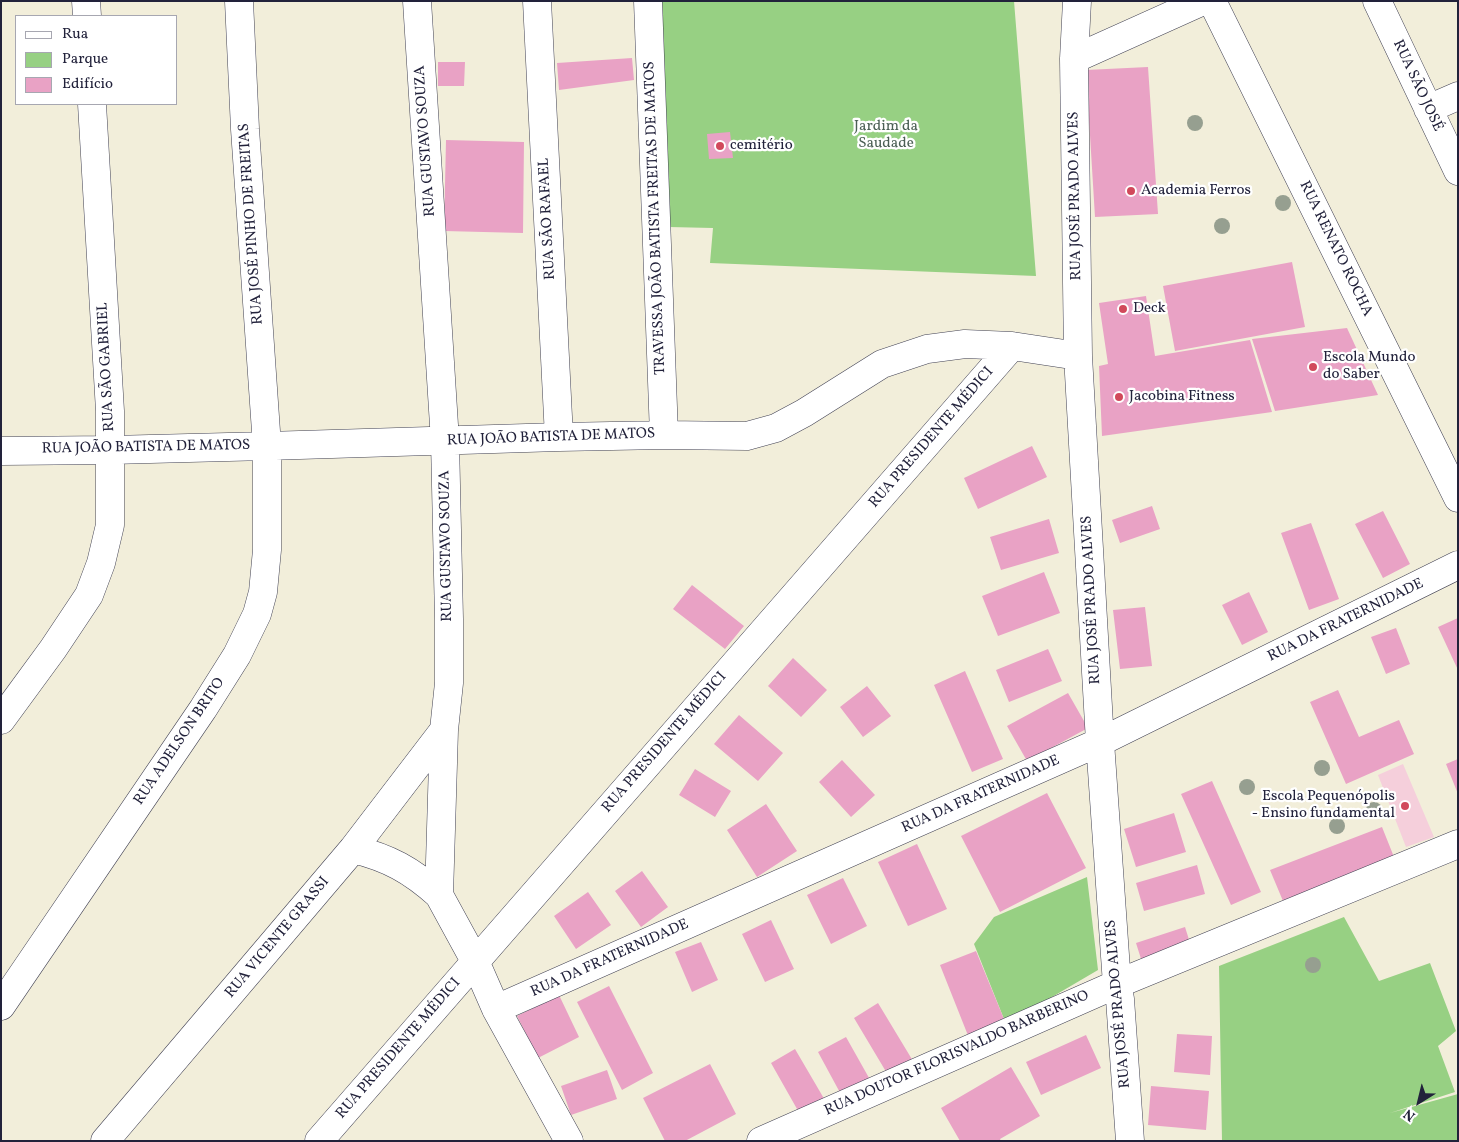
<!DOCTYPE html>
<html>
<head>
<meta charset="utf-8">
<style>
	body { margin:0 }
	#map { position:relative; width:1459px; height:1142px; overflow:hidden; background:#f2eeda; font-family:Vollkorn,serif }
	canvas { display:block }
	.frame { position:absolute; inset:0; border:2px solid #22223b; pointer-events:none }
	.legend { position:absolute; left:15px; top:15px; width:162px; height:90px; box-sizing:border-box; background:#fff; border:1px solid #a7a7b1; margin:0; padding:6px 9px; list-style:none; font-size:15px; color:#22223b }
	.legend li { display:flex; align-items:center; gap:10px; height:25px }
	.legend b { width:25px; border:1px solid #a7a7b1 }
	.north { position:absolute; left:1394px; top:1077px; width:50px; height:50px; -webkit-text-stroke:4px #fff; paint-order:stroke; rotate:216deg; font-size:14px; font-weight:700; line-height:20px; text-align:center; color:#22223b }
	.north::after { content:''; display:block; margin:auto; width:18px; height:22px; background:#22223b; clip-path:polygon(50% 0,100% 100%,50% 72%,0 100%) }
</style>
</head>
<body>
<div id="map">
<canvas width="1459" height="1142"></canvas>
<div class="frame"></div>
<ul class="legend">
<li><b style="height:6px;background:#fff"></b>Rua</li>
<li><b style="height:14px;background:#97d083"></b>Parque</li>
<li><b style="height:14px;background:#e9a2c5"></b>Edifício</li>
</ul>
<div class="north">N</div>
</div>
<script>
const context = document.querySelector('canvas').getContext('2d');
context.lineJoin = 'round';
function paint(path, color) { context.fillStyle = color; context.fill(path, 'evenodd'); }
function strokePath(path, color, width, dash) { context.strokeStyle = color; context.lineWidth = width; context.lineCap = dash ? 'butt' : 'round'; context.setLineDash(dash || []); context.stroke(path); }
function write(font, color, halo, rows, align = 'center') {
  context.font = font + ' Vollkorn,serif'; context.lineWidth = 4.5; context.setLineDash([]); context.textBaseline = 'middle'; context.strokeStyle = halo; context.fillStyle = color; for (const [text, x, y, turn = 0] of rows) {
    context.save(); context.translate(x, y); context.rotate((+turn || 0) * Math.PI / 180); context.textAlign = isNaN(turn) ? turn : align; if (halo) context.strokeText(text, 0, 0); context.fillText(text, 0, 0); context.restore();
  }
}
paint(new Path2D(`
	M1403,764L1434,837L1406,847L1378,775Z`), '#f5cfdb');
paint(new Path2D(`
	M660,1H1014L1036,276L710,263L713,228L669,227Z
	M1087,877L1098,970L1006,1024L974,944L994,917Z
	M1344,917L1379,981L1430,963L1456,1031L1438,1046L1455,1092L1390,1113L1458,1094V1141H1222L1219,966Z`), '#97d083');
paint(new Path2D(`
	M632,58L634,80L559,90L557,63Z
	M438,62H465L464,86H438Z
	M1148,67L1158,214L1095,217L1086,70Z
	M730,132L733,158L709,159L707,134Z
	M446,140L524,142L523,233L444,231Z
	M1292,262L1305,327L1175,351L1163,286Z
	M1146,296L1155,356L1250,340L1272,412L1102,436L1099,366L1108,364L1099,303Z
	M1347,328L1378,395L1275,411L1252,339Z
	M1032,446L1047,477L978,509L964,478Z
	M1152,506L1160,529L1120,543L1112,520Z
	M1383,511L1410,564L1383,578L1355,524Z
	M1049,519L1059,553L1001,570L990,537Z
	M1311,523L1339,599L1309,610L1281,533Z
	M1044,572L1060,613L998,636L982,596Z
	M692,585L744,626L725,649L673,609Z
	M1249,592L1268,632L1242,645L1222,605Z
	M1145,607L1152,666L1120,669L1113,610Z
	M1458,618V670L1438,627Z
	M1396,628L1410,664L1386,674L1371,637Z
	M1048,649L1062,681L1009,702L996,670Z
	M793,658L827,690L801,717L768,686Z
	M965,671L1003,759L972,772L934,685Z
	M867,686L891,716L863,737L840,707Z
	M1338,690L1359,737L1399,720L1414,754L1346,784L1310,702Z
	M1068,693L1088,728L1027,761L1007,726Z
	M739,715L783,753L758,781L714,744Z
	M1458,759V794L1446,764Z
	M842,760L875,795L851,817L819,782Z
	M695,769L731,791L715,817L679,795Z
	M1212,781L1261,892L1231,905L1181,794Z
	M1047,793L1086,868L1000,912L961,836Z
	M766,804L797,851L757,877L727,830Z
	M1174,813L1186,852L1136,867L1124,829Z
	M1382,827L1394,857L1283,901L1270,870Z
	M917,844L947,909L908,926L878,862Z
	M1197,865L1205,894L1144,911L1136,883Z
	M642,871L668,907L641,927L615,891Z
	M843,878L867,926L831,944L807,895Z
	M588,892L611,925L576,949L554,916Z
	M771,920L794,969L765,982L742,934Z
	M1185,927L1191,946L1142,962L1136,943Z
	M701,942L718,980L692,992L675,952Z
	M976,951L1006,1024L969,1038L940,965Z
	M609,986L653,1073L622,1090L577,1002Z
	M559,995L579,1037L538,1058L517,1016Z
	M878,1003L913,1061L888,1075L854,1018Z
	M1177,1034L1212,1036L1210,1075L1174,1072Z
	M1086,1035L1101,1068L1041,1095L1026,1062Z
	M846,1037L873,1085L844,1100L818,1052Z
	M795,1049L826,1102L801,1116L771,1063Z
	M710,1064L736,1114L685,1141H665L643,1098Z
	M1011,1067L1040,1116L1000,1139L1001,1141H960L941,1108Z
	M607,1070L617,1099L571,1115L561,1086Z
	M1151,1086L1209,1091L1206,1130L1148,1125Z`), '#e9a2c5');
const street = new Path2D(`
	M86,1L87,16
	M417,1L445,441L449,619V683L444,730L439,895L475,961L496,1009L569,1141
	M537,1L559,437
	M648,1L664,435
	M1077,1L1074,59L1078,356L1100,742L1117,984L1120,999L1130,1141
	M1212,1L1458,498
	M1377,1L1458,171
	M1074,59L1203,1
	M1428,109L1458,96
	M1,451L111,450L267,446L559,437L664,435L747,436L776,428L804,413L882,364L927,349L965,344L1012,346L1078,356
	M1,720L53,649L89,595L101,563L110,525V411L92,104
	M353,849C389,858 411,870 439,895
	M1,1006L203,709L237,655L257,614L263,592L267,550V446L245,129L239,1
	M496,1009L1100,742L1458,565
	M105,1141L353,849L444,730
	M319,1141L1012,346
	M761,1141L1117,984L1458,844`);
strokePath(street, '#414153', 29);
strokePath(street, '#fff', 28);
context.fillStyle = '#969f90';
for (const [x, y] of [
	[1195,123],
	[1283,203],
	[1222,226],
	[1322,768],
	[1247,787],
	[1374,810],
	[1337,826],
	[1313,965]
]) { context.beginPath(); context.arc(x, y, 8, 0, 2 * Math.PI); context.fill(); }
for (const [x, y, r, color] of [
	[720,146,5,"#d1495b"],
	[1131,191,5,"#d1495b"],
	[1123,309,5,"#d1495b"],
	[1313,367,5,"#d1495b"],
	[1119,397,5,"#d1495b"],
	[1405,806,5,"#d1495b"]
]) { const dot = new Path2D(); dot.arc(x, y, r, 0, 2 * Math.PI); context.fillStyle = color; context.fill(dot); strokePath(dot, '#fff', 2); }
write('15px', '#22223b', '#fff', [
	["RUA SÃO JOSÉ",1417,86,65],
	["RUA GUSTAVO SOUZA",426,141,-94],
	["RUA JOSÉ PRADO ALVES",1076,196,-91],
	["TRAVESSA JOÃO BATISTA FREITAS DE MATOS",656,218,-92],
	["RUA SÃO RAFAEL",548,219,-93],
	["RUA JOSÉ PINHO DE FREITAS",252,224,-94],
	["RUA RENATO ROCHA",1335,249,64],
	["RUA SÃO GABRIEL",107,367,-93],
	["RUA JOÃO BATISTA DE MATOS",551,438,-2],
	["RUA PRESIDENTE MÉDICI",932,438,-49],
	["RUA JOÃO BATISTA DE MATOS",146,448,-1],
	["RUA GUSTAVO SOUZA",447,546,-91],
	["RUA JOSÉ PRADO ALVES",1092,600,-93],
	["RUA DA FRATERNIDADE",1346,621,-26],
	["RUA ADELSON BRITO",180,742,-56],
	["RUA PRESIDENTE MÉDICI",665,743,-49],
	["RUA DA FRATERNIDADE",981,795,-24],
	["RUA VICENTE GRASSI",278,938,-50],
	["RUA DA FRATERNIDADE",610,959,-24],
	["RUA JOSÉ PRADO ALVES",1119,1004,-95],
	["RUA PRESIDENTE MÉDICI",399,1049,-49],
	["RUA DOUTOR FLORISVALDO BARBERINO",957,1054,-24]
]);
write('15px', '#4b5f54', '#fff', [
	["Jardim da",886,127],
	["Saudade",886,144]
]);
write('15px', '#22223b', '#fff', [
	["cemitério",730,146],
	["Academia Ferros",1141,191],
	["Deck",1133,309],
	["Escola Mundo",1323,358],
	["do Saber",1323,375],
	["Jacobina Fitness",1129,397],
	["Escola Pequenópolis",1395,797,"right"],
	["- Ensino fundamental",1395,814,"right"]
], 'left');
</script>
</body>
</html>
